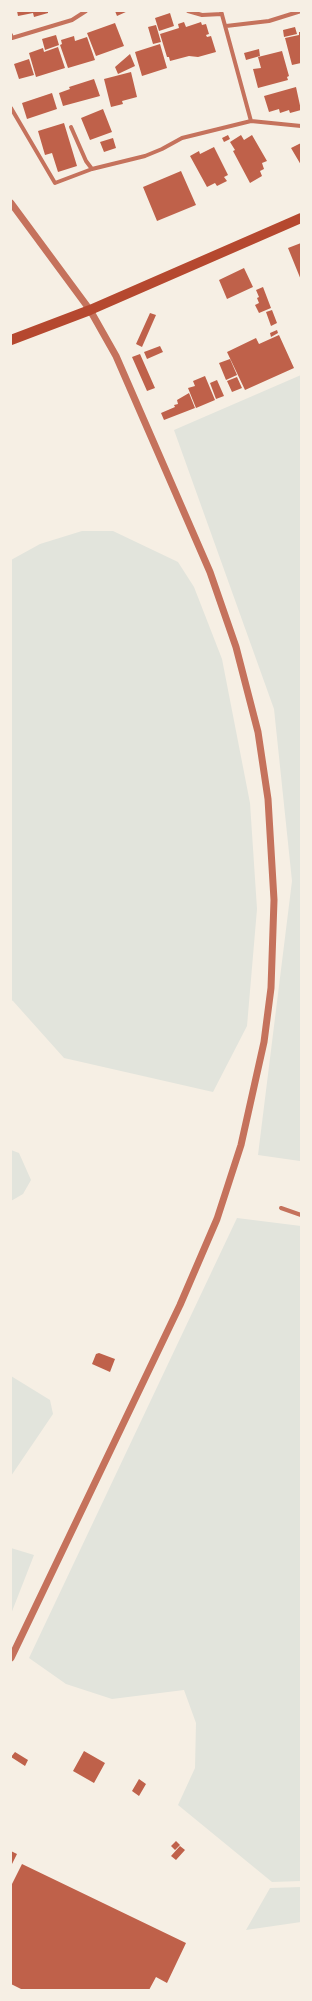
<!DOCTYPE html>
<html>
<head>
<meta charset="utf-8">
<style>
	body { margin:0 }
	#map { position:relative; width:312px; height:2001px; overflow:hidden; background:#f6efe4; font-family:"Open Sans",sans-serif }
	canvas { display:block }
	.frame { position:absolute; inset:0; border:12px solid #f6efe4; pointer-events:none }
</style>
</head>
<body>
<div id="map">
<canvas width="312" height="2001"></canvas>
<div class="frame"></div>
</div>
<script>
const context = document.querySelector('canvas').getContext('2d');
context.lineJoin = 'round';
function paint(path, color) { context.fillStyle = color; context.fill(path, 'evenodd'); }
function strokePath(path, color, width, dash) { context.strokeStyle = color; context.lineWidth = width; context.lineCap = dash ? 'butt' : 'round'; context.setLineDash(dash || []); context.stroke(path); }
paint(new Path2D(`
	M301,375V1161H300L258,1155L292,881L274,709L174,430Z
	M82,531H113L178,562L194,587L222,659L250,803L257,909L247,1026L213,1092L64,1058L13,1001L11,1000V560L40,544Z
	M11,1150L19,1153L31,1180L23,1194L11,1201Z
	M237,1218L301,1226V1881L272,1882L178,1805L195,1768L196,1723L184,1690L112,1699L66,1684L29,1658Z
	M11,1376L50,1400L53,1414L11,1476Z
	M11,1548L34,1555L11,1614Z
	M301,1887V1922L246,1930L270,1888Z`), '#e2e4dc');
paint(new Path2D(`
	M17,11H48V13L34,17L33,13L18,16Z
	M115,11H128L117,16Z
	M170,13L174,26L159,31L155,18Z
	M184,22L186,27L201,22L202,25L206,24L209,34L206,35L207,37L211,36L216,52L198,57L189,56L170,61L169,57H167L160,34L179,28L178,24Z
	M115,23L124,46L96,56L87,33Z
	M156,25L161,42L153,44L148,27Z
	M295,27L297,34L284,37L283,30Z
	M299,32H301V63L292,65L285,38L299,35Z
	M56,35L59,45L45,50L42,39Z
	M74,36L75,41L87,37L95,60L68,68L60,45L62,44L61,40Z
	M160,44L167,68L142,76L135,52Z
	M58,47L65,68L36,77L29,53L43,48L44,52Z
	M259,49L260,56L246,60L244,53Z
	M282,51L289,76L287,77L288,80L258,88L253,69L261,68L258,57Z
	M130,54L135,66L118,74L115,67Z
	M29,59L34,75L19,79L14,64Z
	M131,72L137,97L122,101L123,104L111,107L104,79Z
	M94,79L100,96L63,106L59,93L70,89L69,87Z
	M296,87L301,110L290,113L289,110L280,113L279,109L269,112L264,96Z
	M52,93L57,109L27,119L22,103Z
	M103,109L112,132L90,140L81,118Z
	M64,123L77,166L58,172L52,153L45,155L38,131Z
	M228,135L230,139L224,142L222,138Z
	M241,135L244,140L252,135L267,161L262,163L264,169L260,171L262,176L250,183L233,151L235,150L230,142Z
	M113,138L116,148L104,152L100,142Z
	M301,143V165L291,148Z
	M214,147L228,175L224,177L227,181L217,186L215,183L207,187L190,156L199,151L200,154Z
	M181,171L196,205L157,221L143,187Z
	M301,243V280L288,248Z
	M244,268L253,287L227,299L219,280Z
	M263,287L271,308L259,313L255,305L259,303L257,298L259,297L256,290Z
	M272,310L277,323L271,326L266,312Z
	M150,313L156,315L142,347L136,344Z
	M277,330L278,333L271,337L270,333Z
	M279,335L294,368L245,390L227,352L256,338L259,344Z
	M160,346L163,352L147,359L144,352Z
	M140,354L155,388L147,391L132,357Z
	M230,359L237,375L226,380L219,363Z
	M205,376L215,400L196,408L188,388L195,386L193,381Z
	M237,377L242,388L232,392L227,381Z
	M217,380L224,396L216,399L210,383Z
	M189,393L195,408L164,420L161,413L175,407L174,405L178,404L177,400Z
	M99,1353L115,1359L110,1372L92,1364L96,1354Z
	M84,1751L105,1763L94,1783L73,1771Z
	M15,1752L28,1760L25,1766L11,1757Z
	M139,1779L146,1784L139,1796L132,1791Z
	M176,1841L180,1845L175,1850L171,1846Z
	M180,1846L185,1850L176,1860L171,1856Z
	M11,1851L17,1854L11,1866Z
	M22,1864L186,1943L167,1983L156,1977L149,1990H23L11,1984V1886Z`), '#bf614a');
strokePath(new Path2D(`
	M188,11L202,15L222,14
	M221,11L251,121L301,126
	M226,26L269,21L301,11
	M11,35L12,38L72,20L86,11
	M11,108L55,183L92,169L145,156L162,149L182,138L251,121
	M71,127L86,161L92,169
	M281,1208L301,1215`), '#c5725c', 4);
strokePath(new Path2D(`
	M11,203L90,310L116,356L210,572L236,647L258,732L268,799L274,900L271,988L264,1042L241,1145L217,1219L180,1305L11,1658`), '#c5725c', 7);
strokePath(new Path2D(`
	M11,340L90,310L301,218`), '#b5482f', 10);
</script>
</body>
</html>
